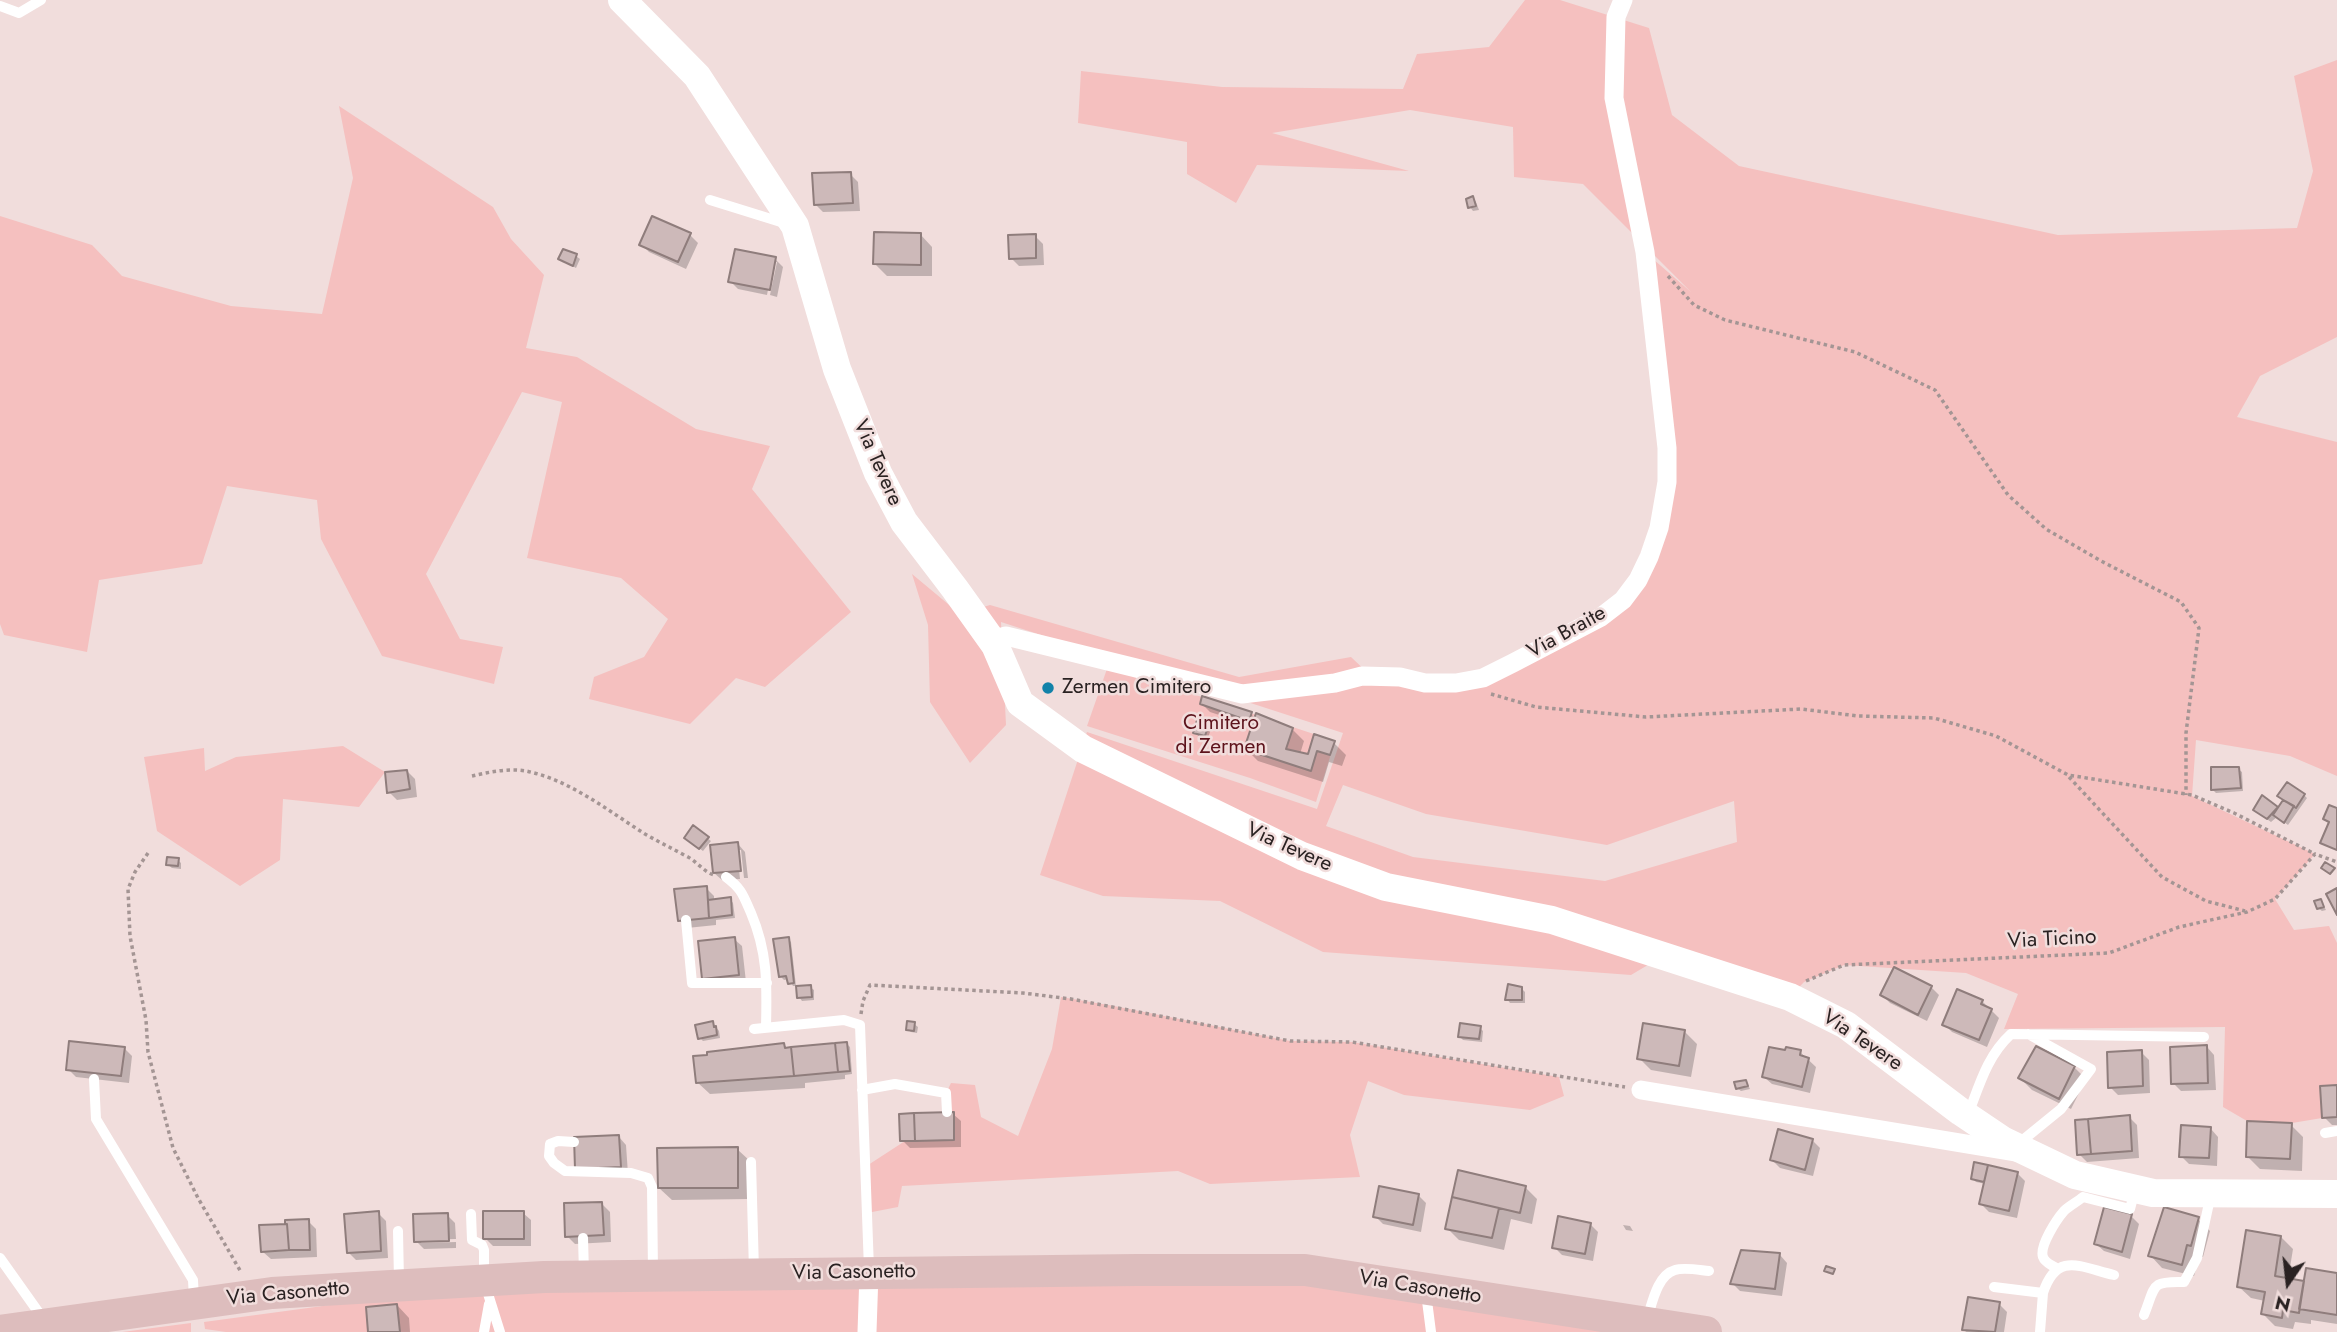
<!DOCTYPE html>
<html>
<head>
<meta charset="utf-8">
<style>
	body { margin:0 }
	#map { position:relative; width:2337px; height:1332px; overflow:hidden; background:#f1dddc; font-family:Jost,sans-serif }
	canvas { display:block }
	.north { position:absolute; left:2253px; top:1248px; width:70px; height:70px; -webkit-text-stroke:5px #f1dddc; paint-order:stroke; rotate:194deg; font-size:19px; font-weight:700; line-height:28px; text-align:center; color:#2a2222 }
	.north::after { content:''; display:block; margin:auto; width:24px; height:32px; background:#2a2222; clip-path:polygon(50% 0,100% 100%,50% 72%,0 100%) }
</style>
</head>
<body>
<div id="map">
<canvas width="2337" height="1332"></canvas>
<div class="north">N</div>
</div>
<script>
const context = document.querySelector('canvas').getContext('2d');
context.lineJoin = 'round';
function paint(path, color) { context.fillStyle = color; context.fill(path, 'evenodd'); }
function strokePath(path, color, width, dash) { context.strokeStyle = color; context.lineWidth = width; context.lineCap = dash ? 'butt' : 'round'; context.setLineDash(dash || []); context.stroke(path); }
function write(font, color, halo, rows, align = 'center') {
  context.font = font + ' Jost,sans-serif'; context.lineWidth = 5; context.setLineDash([]); context.textBaseline = 'middle'; context.strokeStyle = halo; context.fillStyle = color; for (const [text, x, y, turn = 0] of rows) {
    context.save(); context.translate(x, y); context.rotate((+turn || 0) * Math.PI / 180); context.textAlign = isNaN(turn) ? turn : align; if (halo) context.strokeText(text, 0, 0); context.fillText(text, 0, 0); context.restore();
  }
}
paint(new Path2D(`
	M1525,0H1560L1649,28L1672,115L1739,166L2058,235L2297,228L2313,171L2294,76L2337,60V337L2260,376L2237,417L2337,442V776L2290,756L2196,740L2192,796L2315,854L2275,899L2294,930L2329,926L2337,943V1085L2322,1118L2292,1123L2247,1121L2223,1107L2225,1027L2004,1029L2018,994L1966,973L1844,965L1804,982L1790,997L1663,956L1631,975L1323,952L1220,901L1103,896L1040,875L1087,732L1317,809L1343,733L1001,622L1006,725L970,763L930,702L928,625L912,574L960,614L990,605L1239,677L1351,657L1371,676L1456,683L1623,600L1667,482L1645,252L1691,292L1583,184L1514,177L1513,127L1410,110L1272,133L1409,171L1257,165L1236,203L1187,174V142L1078,123L1081,71L1222,87L1403,89L1417,54L1489,47ZM1343,785L1426,814L1607,845L1734,801L1737,842L1605,881L1413,857L1326,826Z
	M339,106L493,207L511,239L544,275L526,348L577,357L696,429L770,446L752,489L851,612L765,687L736,678L690,724L589,699L594,677L644,657L668,619L621,578L527,558L562,402L522,392L426,574L460,639L503,647L494,684L382,656L321,539L317,500L227,486L202,564L99,580L87,652L4,635L0,624V216L92,245L122,276L231,306L322,314L353,178Z
	M1108,666L1335,741L1316,802L1250,778L1087,726Z
	M343,746L385,772L359,807L283,799L280,860L240,886L157,831L144,757L204,748L205,771L236,757Z
	M1061,997L1114,1006L1290,1041L1352,1042L1559,1077L1564,1096L1530,1110L1404,1095L1368,1081L1350,1135L1360,1177L1210,1184L1178,1171L902,1186L898,1207L867,1213L865,1167L905,1141L954,1140V1112H947L946,1093L951,1083L975,1085L981,1117L1018,1136L1052,1049Z
	M1207,1270L1635,1332H226L205,1329L204,1322L345,1303L497,1291Z
	M191,1323V1332H122Z`), '#f5c0bf');
paint(new Path2D(`
	M850,174L858,182L860,211L823,212L816,205Z
	M1473,198L1476,202L1479,210L1473,211L1470,207Z
	M920,234L932,247V276H887L875,264Z
	M690,235L698,243L686,269L649,252L641,244Z
	M1035,236L1043,244L1044,265L1019,266L1011,258Z
	M576,256L580,259L576,268L560,259Z
	M775,259L783,267L777,297L770,295L777,262H773L767,295L738,289L730,281Z
	M1202,704L1251,714L1256,719L1292,729L1304,741L1300,754L1309,756L1315,736L1334,743L1346,755L1342,766L1329,762L1323,782L1258,761L1246,749L1253,726L1210,712Z
	M1208,725L1211,729L1208,738L1199,736L1195,733Z
	M2238,769L2242,772L2243,791L2216,793L2213,790Z
	M407,771L415,779L417,797L397,800L389,792Z
	M2304,795L2307,798L2288,825L2277,817L2271,822L2258,813L2262,797L2278,810L2285,800Z
	M707,838L711,841L703,851L689,841Z
	M738,844L745,852L748,878H744L741,850H737L740,879L722,880L714,873Z
	M178,860L181,863V869L172,868L168,865Z
	M706,888L714,896V901L730,899L733,903L735,918L716,920V925L687,928L679,920Z
	M2321,901L2326,910L2322,911L2318,908Z
	M734,939L742,946L746,982L711,986L700,942Z
	M788,939L791,942L796,986H793L789,979L784,980L780,976Z
	M810,987L814,990V1000L802,1001L799,997Z
	M1931,987L1939,995L1927,1021L1890,1003L1882,995Z
	M1521,988L1525,992V1003H1510L1507,999Z
	M1982,1001L1999,1018L1987,1047L1952,1032L1944,1024Z
	M713,1023L719,1031L720,1038L703,1041L700,1038Z
	M914,1024L918,1027L917,1033L911,1032L907,1029Z
	M1480,1028L1483,1031L1482,1042L1463,1040L1459,1036Z
	M1684,1031L1697,1044L1691,1077L1651,1070L1639,1058Z
	M847,1044L850,1047L852,1074L845,1075V1079L805,1083V1088L710,1094L697,1082L784,1045L788,1049Z
	M2207,1047L2214,1055L2216,1090L2181,1091L2173,1083Z
	M124,1048L132,1056L129,1083L76,1077L68,1069Z
	M1800,1052L1816,1067L1810,1093L1772,1084L1764,1077Z
	M2141,1052L2149,1060L2150,1093L2118,1095L2110,1087Z
	M2074,1067L2086,1079L2071,1109L2032,1090L2020,1078Z
	M1746,1081L1750,1089L1741,1091L1737,1088Z
	M2337,1087V1125H2332L2324,1117Z
	M953,1114L961,1121V1147L910,1148L902,1140Z
	M2129,1117L2137,1125L2139,1158L2087,1162L2079,1154Z
	M2291,1125L2303,1137L2302,1171L2260,1169L2247,1156Z
	M2211,1129L2218,1137L2217,1166L2189,1164L2181,1156Z
	M619,1137L626,1145L628,1174L584,1176Z
	M1812,1140L1820,1148L1813,1176L1780,1168L1772,1160Z
	M737,1149L750,1161V1199L672,1200L659,1188Z
	M1976,1164L2017,1173L2025,1181L2017,1218L1989,1212L1981,1204L1986,1184L1976,1182L1972,1178Z
	M1525,1187L1537,1199L1532,1224L1511,1219L1504,1250L1459,1240L1447,1228Z
	M1418,1195L1426,1203L1421,1232L1383,1224L1375,1216Z
	M602,1204L610,1212L611,1242L575,1244L567,1236Z
	M378,1213L386,1221L388,1258L356,1260L348,1252Z
	M523,1213L531,1220V1246H493L485,1238Z
	M447,1215L455,1223L456,1239L421,1240V1243L456,1242V1248L424,1249L416,1241Z
	M2131,1216L2139,1224L2130,1259L2104,1251L2096,1244Z
	M2198,1219L2210,1231L2203,1257L2200,1256L2194,1276L2162,1268L2150,1255Z
	M308,1221L316,1229L317,1257L271,1259L263,1252L287,1225Z
	M1590,1224L1598,1232L1593,1261L1562,1255L1554,1247Z
	M1623,1225L1630,1226L1633,1231L1626,1230Z
	M2281,1237L2293,1249L2288,1280L2305,1283L2337,1275V1324L2311,1320V1324L2295,1322L2293,1329L2275,1326L2263,1314L2265,1301L2251,1298L2238,1286Z
	M1780,1255L1787,1263L1782,1296L1740,1291L1732,1283Z
	M1999,1304L2007,1312L2004,1332H1966L1964,1329Z
	M397,1305L409,1318L410,1332H370Z`), '#0003');
const building = new Path2D(`
	M851,172L853,203L814,205L812,173Z
	M1473,196L1476,206L1468,208L1466,199Z
	M652,216L691,233L678,262L639,245Z
	M874,232L921,233V265L873,264Z
	M1036,234V258L1009,259L1008,235Z
	M563,249L577,254L573,266L558,259Z
	M735,249L776,257L770,290L728,282Z
	M1202,696L1252,712L1249,721L1200,704Z
	M1256,713L1293,728L1286,749L1308,754L1314,734L1335,741L1330,755L1317,751L1311,771L1244,749Z
	M1197,720L1209,724L1205,736L1193,733Z
	M2211,767H2239L2241,788L2211,790Z
	M407,770L410,789L387,793L385,772Z
	M2287,782L2305,794L2296,808L2277,796Z
	M2262,795L2278,807L2267,819L2253,810Z
	M2283,800L2294,806L2284,823L2273,815Z
	M2329,805L2337,808V850L2320,843L2329,822L2323,819Z
	M693,825L709,837L699,849L684,838Z
	M738,842L741,871L713,873L710,845Z
	M167,857L179,858L178,866L166,865Z
	M2325,862L2335,868L2330,874L2321,868Z
	M707,886L709,918L678,921L674,889Z
	M2337,888V915L2326,894Z
	M731,897L732,915L709,918L708,900Z
	M2321,899L2324,907L2317,909L2314,901Z
	M735,937L739,975L702,979L698,941Z
	M789,937L794,983L788,984L786,976L779,977L773,939Z
	M1894,967L1932,986L1918,1015L1880,995Z
	M1508,984L1522,987V1000H1505Z
	M811,985L812,997L797,998L796,986Z
	M1957,989L1983,1000L1981,1004L1992,1009L1979,1040L1942,1025Z
	M713,1021L714,1027L716,1026L717,1035L698,1039L695,1025Z
	M907,1021L915,1022L914,1031L906,1030Z
	M1460,1023L1481,1026L1479,1039L1458,1037Z
	M1643,1023L1685,1030L1679,1066L1637,1059Z
	M69,1041L125,1047L121,1076L66,1070Z
	M847,1042L850,1071L838,1072L835,1043Z
	M784,1043L785,1048L791,1047L794,1076L696,1083L693,1056L707,1055V1052Z
	M835,1043L838,1072L794,1076L791,1047Z
	M2207,1045L2208,1083L2171,1084L2170,1047Z
	M2036,1046L2075,1066L2059,1099L2018,1078Z
	M1769,1047L1785,1050L1786,1047L1801,1050L1800,1055L1809,1058L1802,1087L1762,1077Z
	M2142,1050L2143,1086L2108,1088L2107,1052Z
	M1746,1080L1748,1086L1736,1089L1734,1082Z
	M2337,1085V1117L2322,1118L2320,1086Z
	M954,1112V1140L915,1141L914,1113Z
	M914,1113L915,1141H900L899,1114Z
	M2130,1115L2132,1151L2091,1154L2088,1119Z
	M2088,1119L2091,1154L2077,1155L2075,1120Z
	M2247,1121L2292,1123L2290,1159L2246,1157Z
	M2181,1125L2211,1127L2209,1158L2179,1157Z
	M1778,1129L1813,1139L1805,1170L1770,1160Z
	M619,1135L621,1167L575,1169L574,1137Z
	M738,1147V1188H658L657,1148Z
	M1974,1162L1988,1165L1984,1182L1971,1179Z
	M1988,1165L2018,1172L2009,1211L1979,1204Z
	M1458,1170L1526,1186L1520,1213L1452,1197Z
	M1379,1186L1419,1194L1413,1225L1373,1217Z
	M1452,1197L1499,1208L1492,1238L1445,1229Z
	M602,1202L604,1235L565,1237L564,1203Z
	M2104,1207L2132,1214L2122,1252L2094,1244Z
	M2164,1207L2199,1217L2191,1246L2187,1245L2182,1265L2148,1256Z
	M379,1211L381,1251L347,1253L344,1214Z
	M483,1211H524V1239H483Z
	M448,1213L449,1241L414,1242L413,1214Z
	M1558,1216L1591,1223L1585,1254L1552,1248Z
	M309,1219L310,1250H289L287,1224H285V1220Z
	M287,1224L289,1250L261,1252L259,1225Z
	M2246,1230L2281,1236L2275,1276L2304,1281L2299,1313L2283,1310L2282,1318L2261,1314L2265,1292L2237,1287Z
	M1741,1250L1780,1253L1775,1289L1730,1284Z
	M1826,1266L1835,1269L1833,1274L1824,1271Z
	M2306,1268L2337,1273V1315L2299,1309Z
	M1968,1297L2000,1302L1995,1332L1962,1330Z
	M397,1304L400,1332H368L366,1307Z`);
paint(building, '#cdb9b9');
strokePath(building, '#8f7d7c', 2);
strokePath(new Path2D(`
	M1668,276L1694,305L1725,320L1855,352L1935,390L2008,495L2046,529L2101,561L2181,602L2199,628L2186,733V795
	M1491,694L1536,707L1646,717L1801,709L1858,716L1934,718L1996,736L2068,775L2192,795L2234,813L2315,854
	M472,776C489,772 509,768 526,771C570,780 607,810 645,834C659,842 673,849 688,857C697,862 704,872 714,875
	M2069,777L2162,877L2206,901L2245,911
	M148,853L135,872L128,889L130,936L146,1020L148,1052L173,1148L198,1198L241,1272
	M1806,981L1844,965L2109,953L2179,927L2247,912L2275,899L2315,854L2337,862
	M861,1014L863,1001L870,985L1023,993L1071,999L1290,1041L1352,1042L1625,1087`), '#a49594', 3.5, [3.5, 3.5]);
strokePath(new Path2D(`
	M0,6L19,13L41,0
	M710,200L784,223
	M726,877C742,889 743,895 751,913C768,953 767,985 766,1028
	M686,920L692,983H767
	M754,1029L844,1020L860,1025L869,1269
	M94,1079L96,1119L193,1280L194,1299
	M862,1090L895,1084L946,1093L947,1112
	M1969,1112C1980,1083 1988,1055 2011,1034L2204,1037
	M2325,1133L2337,1131
	M574,1142L558,1141L550,1144L549,1156L554,1163L565,1171L631,1173L648,1178L652,1187L653,1272
	M2018,1144L2061,1109L2091,1069L2028,1034
	M751,1162L754,1271
	M471,1214L472,1240L482,1245L484,1250V1281L500,1332
	M398,1231L399,1281
	M583,1238L584,1273
	M0,1258L44,1320
	M2056,1268C2052,1265 2045,1263 2043,1257C2039,1246 2057,1219 2064,1211C2069,1206 2077,1202 2083,1197L2130,1209L2135,1190
	M1994,1287L2043,1293L2040,1332
	M1426,1293L1431,1332
	M2043,1293C2057,1251 2080,1267 2114,1275
	M2144,1315C2156,1285 2150,1281 2184,1282L2197,1258L2211,1194
	M1647,1319C1652,1304 1657,1275 1675,1270C1684,1267 1699,1270 1709,1271
	M484,1332L489,1304`), '#fff', 10);
strokePath(new Path2D(`
	M991,640L1006,636L1242,694L1335,683L1362,676L1400,677L1425,683H1456L1483,678L1513,663L1601,617L1623,600L1638,580L1649,557L1659,528L1667,482V448L1645,252L1614,98L1616,17L1623,0
	M1641,1090L2015,1152
	M867,1332L869,1273`), '#fff', 19);
strokePath(new Path2D(`
	M622,0L697,76L795,226L837,369L878,473L904,522L955,589L995,645L1020,703L1083,749L1302,856L1386,887L1552,920L1790,997L1846,1025L1961,1112L2004,1141L2075,1175L2153,1193L2337,1194`), '#fff', 28);
strokePath(new Path2D(`
	M0,1331L272,1293L544,1277L1137,1270H1305L1706,1332`), '#ddbdbd', 32);
for (const [x, y, r, color] of [
	[1048,688,7,"#1282a9"]
]) { const dot = new Path2D(); dot.arc(x, y, r, 0, 2 * Math.PI); context.fillStyle = color; context.fill(dot); strokePath(dot, '#f1dddc', 2.5); }
write('21px', '#2a2222', '#f1dddc', [
	["Via Tevere",877,463,66],
	["Via Braite",1567,633,-29],
	["Via Tevere",1289,848,24],
	["Via Ticino",2052,940,-3],
	["Via Tevere",1862,1041,34],
	["Via Casonetto",854,1273,-1],
	["Via Casonetto",1420,1288,9],
	["Via Casonetto",288,1294,-5]
]);
write('21px', '#2a2222', '#f1dddc', [
	["Zermen Cimitero",1062,688]
], 'left');
write('21px', '#5d131c', '#f1dddc', [
	["Cimitero",1221,724],
	["di Zermen",1221,748]
]);
</script>
</body>
</html>
